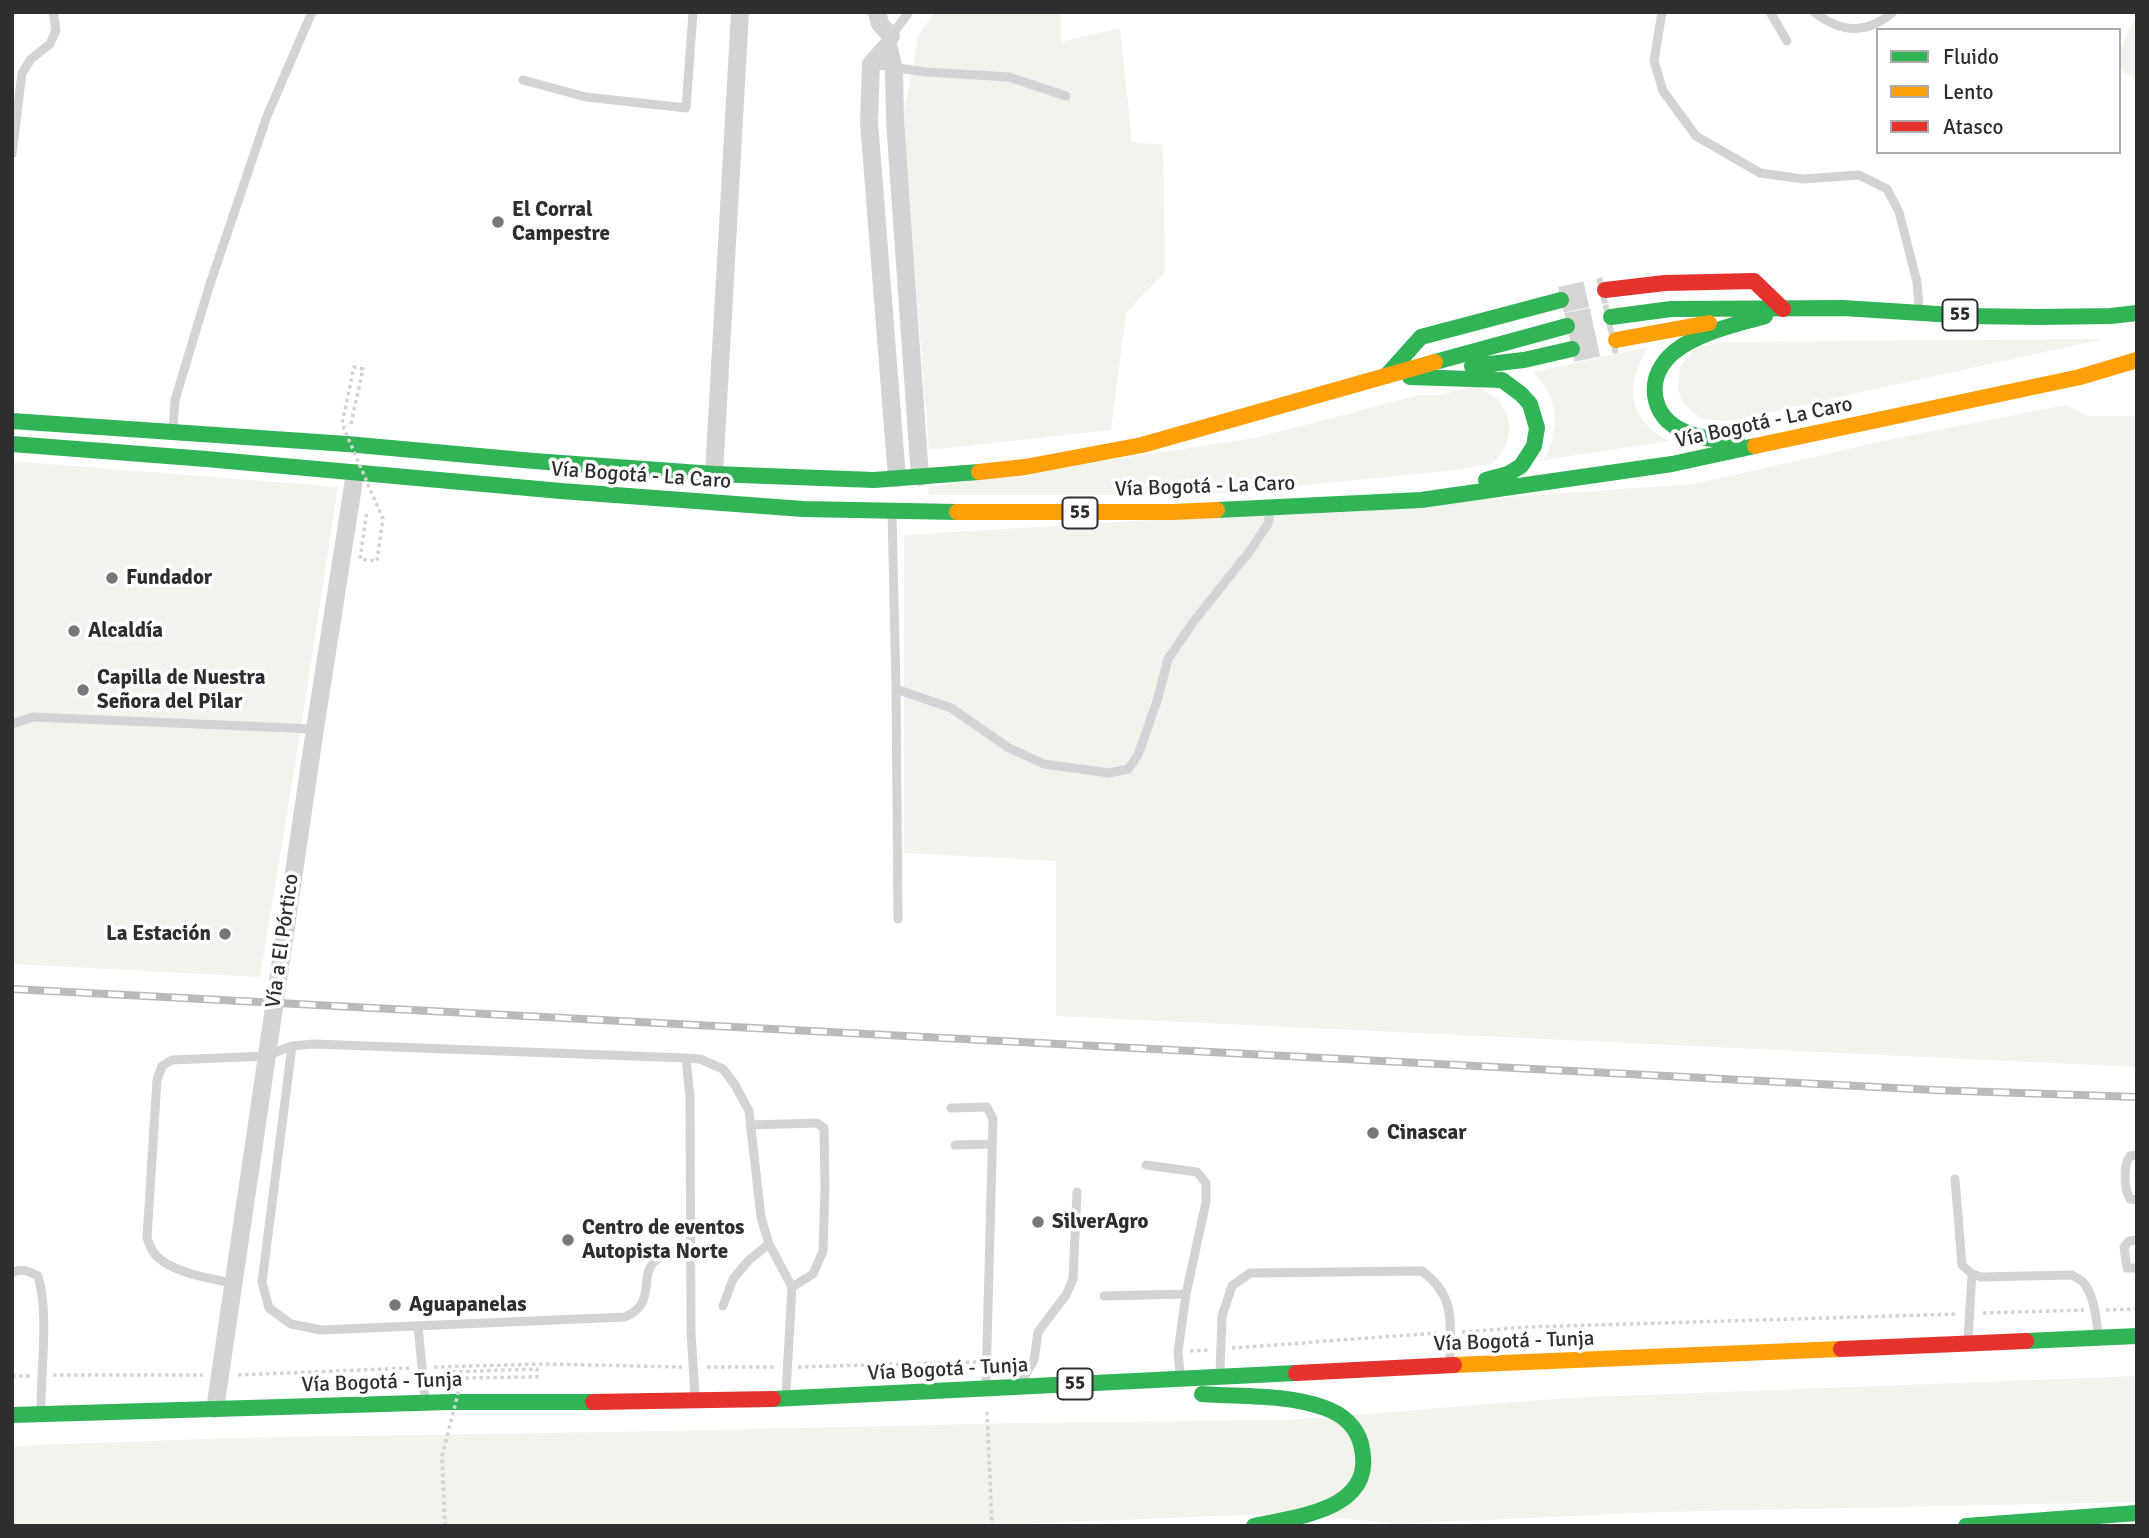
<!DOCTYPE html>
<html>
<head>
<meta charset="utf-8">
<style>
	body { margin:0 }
	#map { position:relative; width:2149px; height:1538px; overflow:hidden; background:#fff; font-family:Signika,sans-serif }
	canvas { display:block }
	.frame { position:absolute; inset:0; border:14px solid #2e2e2e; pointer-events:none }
	.legend { position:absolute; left:1876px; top:28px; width:245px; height:126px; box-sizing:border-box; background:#fff; border:2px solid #ababab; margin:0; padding:9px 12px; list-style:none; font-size:21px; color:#2e2e2e }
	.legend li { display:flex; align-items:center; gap:14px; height:35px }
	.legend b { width:35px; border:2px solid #ababab }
</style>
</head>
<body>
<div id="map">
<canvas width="2149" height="1538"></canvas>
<div class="frame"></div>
<ul class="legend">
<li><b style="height:9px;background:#30b455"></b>Fluido</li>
<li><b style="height:9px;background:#ff9f0a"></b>Lento</li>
<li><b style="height:9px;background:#e5322d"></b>Atasco</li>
</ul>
</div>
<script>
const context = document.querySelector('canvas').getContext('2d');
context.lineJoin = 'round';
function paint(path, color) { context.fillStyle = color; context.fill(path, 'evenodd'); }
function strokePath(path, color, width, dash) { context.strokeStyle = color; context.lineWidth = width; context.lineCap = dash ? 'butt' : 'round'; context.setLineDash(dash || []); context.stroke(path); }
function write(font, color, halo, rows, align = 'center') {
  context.font = font + ' Signika,sans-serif'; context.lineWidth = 7; context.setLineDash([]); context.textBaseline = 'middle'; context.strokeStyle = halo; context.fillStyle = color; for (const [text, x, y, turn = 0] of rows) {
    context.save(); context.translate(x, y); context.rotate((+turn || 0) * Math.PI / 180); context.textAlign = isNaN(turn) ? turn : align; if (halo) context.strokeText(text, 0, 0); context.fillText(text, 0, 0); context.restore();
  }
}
paint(new Path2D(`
	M935,12H1061V42L1120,28L1132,142L1163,145L1165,272L1126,313L1111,430L929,450L903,116L919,34Z
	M2137,15V81L2119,68V52Z
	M2104,339L1730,421L1701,419L1683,403L1678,390L1680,367L1696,348L1721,342Z
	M1648,347C1634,372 1624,399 1646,424C1652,431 1661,436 1669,441L1544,460C1561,427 1559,400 1533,372Z
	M1477,386L1498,399L1507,414L1510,427L1506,446L1493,463L1456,470L1205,495H928L929,487L1255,438L1419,395H1439Z
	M2065,405L2090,416H2137V1067L1056,1016V861L904,853V535L1366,507L1694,484L1897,438Z
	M12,461L338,487L301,728L260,977L12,964Z
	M2137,1376V1502L1659,1512L1400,1524L1289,1513L977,1526H12V1446L230,1438L665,1431L1020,1423L1288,1420L1567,1398Z`), '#f1f3ec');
strokePath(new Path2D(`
	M1561,300L1605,290
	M1567,326L1611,317
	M1572,349L1616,340`), '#d5d5d5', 26, [26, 13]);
strokePath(new Path2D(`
	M2106,1310L2137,1309
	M1983,1313L2084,1310
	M1462,1332L1529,1327L1958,1314
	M1232,1348L1437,1333
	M1190,1351L1210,1350
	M434,1367L543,1364L682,1367
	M707,1367H776
	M798,1367L976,1362
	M53,1375H203
	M238,1375L409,1368
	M12,1376H31
	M987,1412L992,1526`), '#d3d3d3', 3.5, [3.5, 3.5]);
strokePath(new Path2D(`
	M1662,12L1654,61L1663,91L1696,136L1760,173L1803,179L1859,175L1887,189L1899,212L1917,282L1919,308
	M1770,12L1787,41
	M1814,12C1841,33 1867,35 1893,12
	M891,36L909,12
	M872,64L925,72L1009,77L1066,96
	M523,80L586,97L686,108L693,12
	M12,154L22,73L31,59L50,44L56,30L53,12
	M173,428L175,400L210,284L267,116L312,12
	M892,512L896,689L951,708L1009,748L1044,764L1109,773L1128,769L1138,755L1157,701L1168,659L1194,621L1249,552L1268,524L1270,511
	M896,689L898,919
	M12,724L33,717L315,729
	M292,1046L262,1282L269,1308L291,1324L321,1330L625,1317C660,1301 635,1273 659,1258C667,1252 681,1250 691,1247
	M686,1058L700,1059L723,1069L735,1085L749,1111L761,1217L769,1244L792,1287L786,1393
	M951,1108L987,1107L993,1119L986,1383
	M750,1125L817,1123L824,1128L825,1186L823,1251L813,1274L792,1287
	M955,1145L992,1144
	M2137,1155L2130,1156C2123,1165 2124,1189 2130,1199L2137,1200
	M1146,1165L1197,1172L1206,1183V1202L1186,1294L1178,1352L1180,1374
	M1955,1179L1962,1265L1972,1274L1981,1277L2072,1275C2072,1275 2082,1281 2082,1281C2094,1293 2096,1317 2098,1333
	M2137,1240L2129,1241L2124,1247L2127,1268H2137
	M12,1273C21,1267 30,1272 38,1276C49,1313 41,1368 41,1407
	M233,1283C211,1279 168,1272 154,1253C151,1249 149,1243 147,1238L157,1080L162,1066L172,1060L266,1056L292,1046L314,1044L686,1058L690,1098L691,1332L695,1396
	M1104,1296L1186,1294
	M723,1306L733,1279L749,1260L769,1244
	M418,1326L425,1397
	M1968,1339L1972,1274
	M1220,1372L1222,1316L1232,1286L1250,1273L1422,1271C1456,1296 1450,1322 1450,1360
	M1023,1379L1034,1360L1038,1332L1066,1295L1073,1279L1077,1192`), '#d3d3d3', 9);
strokePath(new Path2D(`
	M877,12L880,24L891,36
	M888,45L871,64L869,122L897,478
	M888,45L894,69L895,121L920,477
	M714,474L740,12
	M215,1409L315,729L355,473`), '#d3d3d3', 18);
strokePath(new Path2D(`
	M1611,317L1671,309L1843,308L1969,316L2038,317L2111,316L2137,313
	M1435,362L1567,326
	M1472,366L1524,360L1572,349
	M1386,376L1421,337L1561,300
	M1410,377L1502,380L1521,394L1530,404L1537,428L1534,446L1521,466L1508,474L1486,480
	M12,421L347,444L534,461L714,474L874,480L979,472
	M1737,441C1705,440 1660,434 1655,395C1653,378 1661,363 1674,352C1699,332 1735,325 1765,316
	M12,444L206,459L561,491L803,509L957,512
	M1217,510L1421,500L1672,464L1755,446
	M2026,1341L2137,1336
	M1202,1394C1242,1397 1286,1394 1325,1408C1342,1414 1356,1426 1361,1444C1378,1510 1299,1516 1254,1526
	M773,1399L1296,1373
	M12,1415L450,1402H593
	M1966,1526L2137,1513`), '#30b455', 16);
strokePath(new Path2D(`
	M1616,340L1709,323
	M1755,446L2080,377L2137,360
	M979,472L1025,467L1142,445L1435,362
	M957,512H1172L1217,510
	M1454,1365L1841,1349`), '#ff9f0a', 16);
strokePath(new Path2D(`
	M1605,290L1665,283L1754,281L1783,309
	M1841,1349L2026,1341
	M1296,1373L1454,1365
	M593,1402L773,1399`), '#e5322d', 16);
const rail = new Path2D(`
	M12,989L1933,1090L2137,1097`);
strokePath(rail, '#bababa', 8);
strokePath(rail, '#fff', 5, [16]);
strokePath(new Path2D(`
	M351,424L363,369L354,367L342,424L383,519L377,561L360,559L367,510
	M445,1526L442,1456L462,1378L537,1377V1369L450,1372`), '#d3d3d3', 3.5, [3.5, 3.5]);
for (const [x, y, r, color] of [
	[498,222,7,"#777"],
	[112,578,7,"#777"],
	[74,631,7,"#777"],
	[83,690,7,"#777"],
	[225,934,7,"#777"],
	[1373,1133,7,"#777"],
	[1038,1222,7,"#777"],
	[568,1240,7,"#777"],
	[395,1305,7,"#777"]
]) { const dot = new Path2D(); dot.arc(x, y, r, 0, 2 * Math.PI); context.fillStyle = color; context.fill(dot); strokePath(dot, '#fff', 2.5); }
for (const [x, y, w] of [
	[1960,315,35],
	[1080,513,35],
	[1075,1384,35]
]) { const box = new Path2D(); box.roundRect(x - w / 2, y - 15.5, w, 31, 5); context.fillStyle = '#fff'; context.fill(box); strokePath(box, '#2e2e2e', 2); }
write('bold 19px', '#2e2e2e', null, [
	["55",1960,315],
	["55",1080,513],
	["55",1075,1384]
]);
write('bold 21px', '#2e2e2e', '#fff', [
	["El Corral",512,210],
	["Campestre",512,234],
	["Fundador",126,578],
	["Alcaldía",88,631],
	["Capilla de Nuestra",97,678],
	["Señora del Pilar",97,702],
	["La Estación",211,934,"right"],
	["Cinascar",1387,1133],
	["SilverAgro",1052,1222],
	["Centro de eventos",582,1228],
	["Autopista Norte",582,1252],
	["Aguapanelas",409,1305]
], 'left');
write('21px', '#2e2e2e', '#fff', [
	["Vía Bogotá - La Caro",1764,423,-12],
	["Vía Bogotá - La Caro",641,476,4],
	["Vía Bogotá - La Caro",1205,487,-2],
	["Vía a El Pórtico",283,941,-82],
	["Vía Bogotá - Tunja",1514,1342,-2],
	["Vía Bogotá - Tunja",948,1370,-3],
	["Vía Bogotá - Tunja",382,1383,-2]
]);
</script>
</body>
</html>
